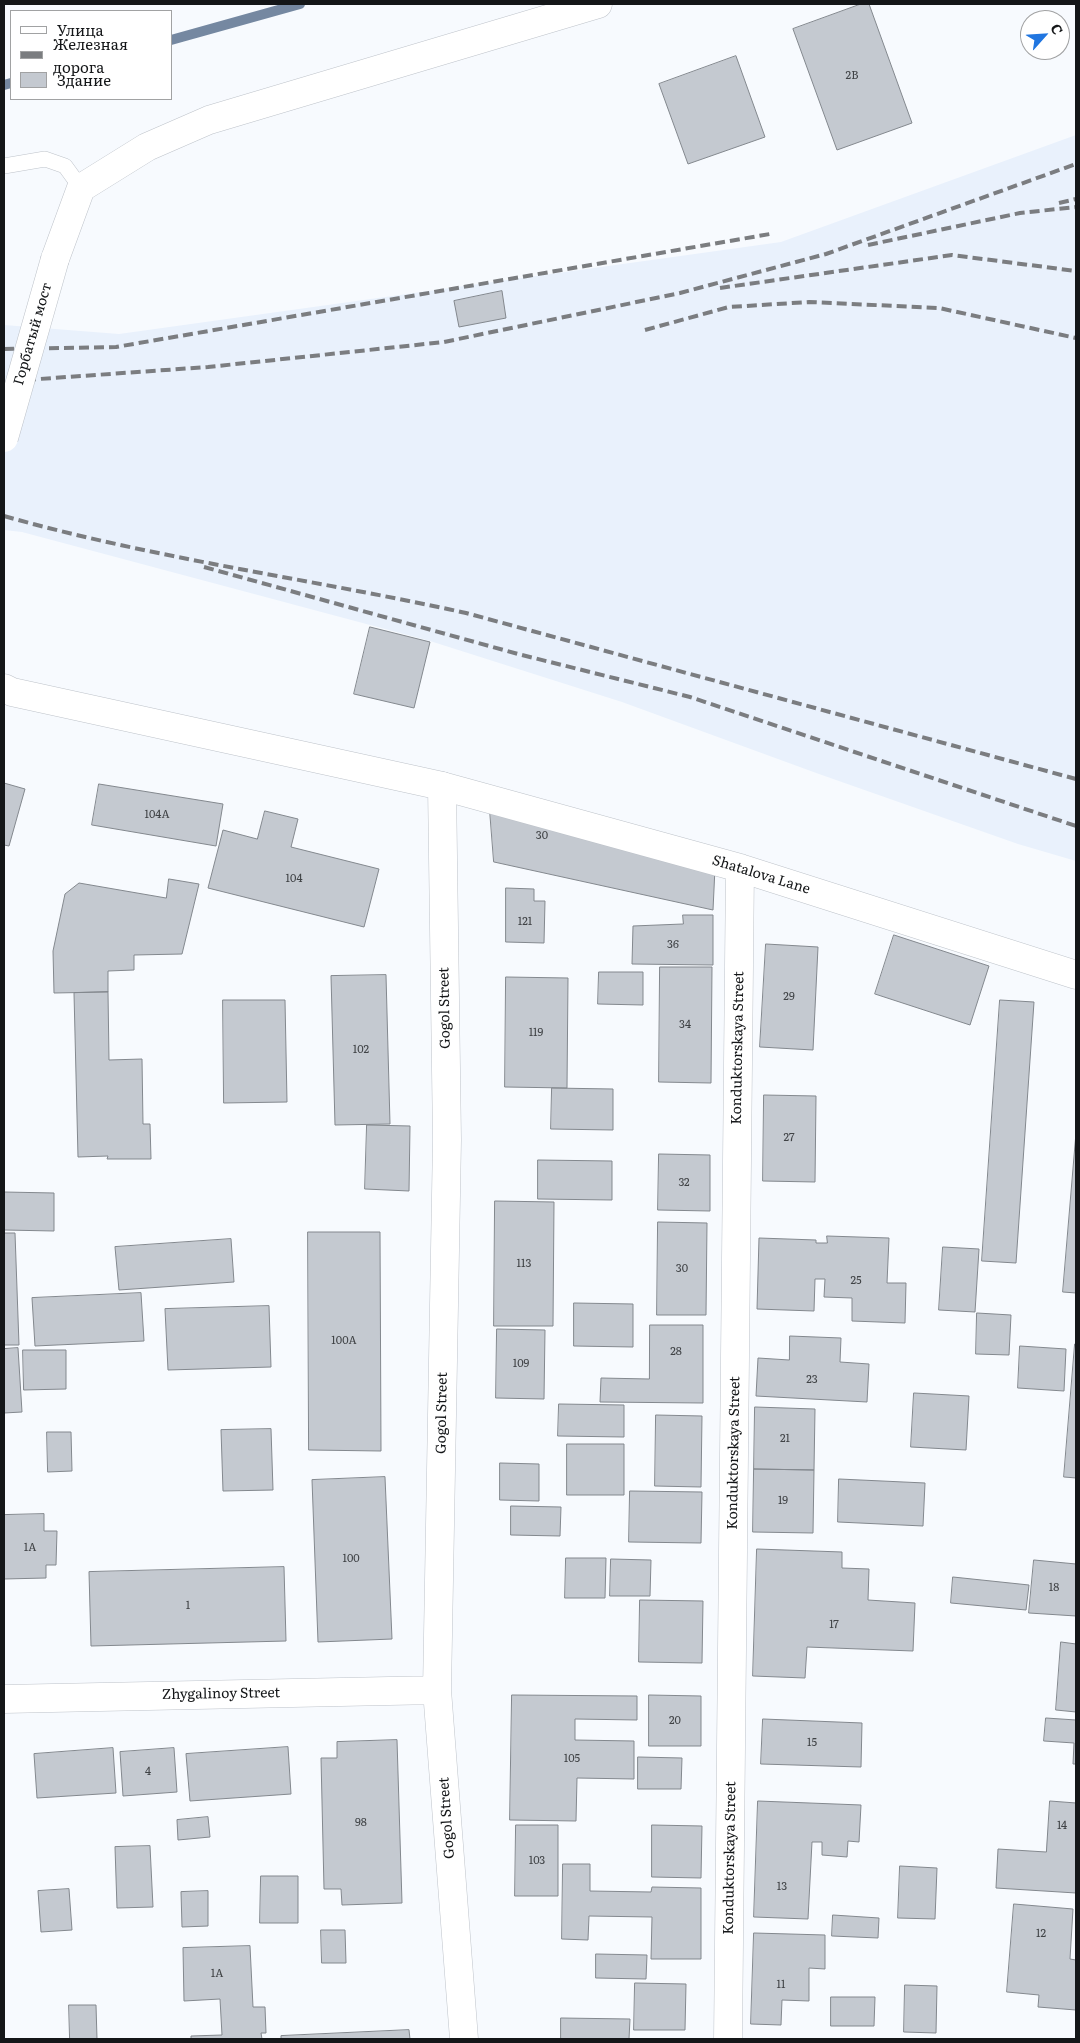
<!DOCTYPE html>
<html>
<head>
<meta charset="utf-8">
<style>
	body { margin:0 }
	#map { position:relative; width:1080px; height:2043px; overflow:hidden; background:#f7fafe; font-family:Literata,serif }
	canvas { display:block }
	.frame { position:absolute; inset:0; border:5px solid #141618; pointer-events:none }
	.legend { position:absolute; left:10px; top:10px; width:162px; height:90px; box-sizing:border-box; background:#fff; border:1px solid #a1a2a3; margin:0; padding:6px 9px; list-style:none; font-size:15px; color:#141618 }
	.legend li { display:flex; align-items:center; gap:10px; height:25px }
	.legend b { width:25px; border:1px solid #a1a2a3 }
	.north { position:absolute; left:1020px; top:10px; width:50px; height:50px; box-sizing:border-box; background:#fff; border:1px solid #a1a2a3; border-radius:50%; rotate:64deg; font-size:14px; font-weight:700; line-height:20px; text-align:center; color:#141618 }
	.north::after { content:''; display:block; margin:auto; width:18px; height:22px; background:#2176e0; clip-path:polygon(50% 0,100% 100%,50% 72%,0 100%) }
</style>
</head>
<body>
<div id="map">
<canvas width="1080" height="2043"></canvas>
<div class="frame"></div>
<ul class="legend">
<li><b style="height:6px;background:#fff"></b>Улица</li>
<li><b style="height:6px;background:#7b7d80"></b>Железная дорога</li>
<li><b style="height:14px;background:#c4c9d0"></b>Здание</li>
</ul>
<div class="north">С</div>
</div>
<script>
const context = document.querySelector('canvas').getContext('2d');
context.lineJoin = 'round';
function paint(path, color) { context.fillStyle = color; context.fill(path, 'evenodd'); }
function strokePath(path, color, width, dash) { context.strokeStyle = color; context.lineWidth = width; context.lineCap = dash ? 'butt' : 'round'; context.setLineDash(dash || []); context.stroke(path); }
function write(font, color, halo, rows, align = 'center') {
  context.font = font + ' Literata,serif'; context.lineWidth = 4; context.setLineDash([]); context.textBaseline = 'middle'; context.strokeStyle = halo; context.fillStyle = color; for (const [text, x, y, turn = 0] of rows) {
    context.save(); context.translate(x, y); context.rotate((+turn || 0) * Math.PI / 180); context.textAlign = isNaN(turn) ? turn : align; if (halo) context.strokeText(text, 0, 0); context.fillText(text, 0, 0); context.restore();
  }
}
paint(new Path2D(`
	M1076,135V861L1018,844L819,774L622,702L430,641L22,532L4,530V325L119,334L781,242Z`), '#e9f1fc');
strokePath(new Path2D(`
	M171,40L300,4
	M4,85L11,83`), '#7588a1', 10);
const building = new Path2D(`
	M861,4H869L912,123L837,150L793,29Z
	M736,56L765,137L688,164L659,84Z
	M502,291L506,318L459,327L454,301Z
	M370,627L430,642L414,708L354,694Z
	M4,783L25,789L9,846L4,845Z
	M99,784L223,804L216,846L92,825Z
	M265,811L298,819L291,847L379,869L364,927L208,888L223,830L257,839Z
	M490,811L715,868L713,910L494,862Z
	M169,879L199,884L182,954L134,955V970L108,971V992L54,993L53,951L65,894L79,883L166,898Z
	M506,888L534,889V901H545L544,943L506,942Z
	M683,915H713V965L632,964L633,926L683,924Z
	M894,935L989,966L970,1025L875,994Z
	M766,944L818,947L813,1050L760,1047Z
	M660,967H712L711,1083L659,1082Z
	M599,972H643V1005L598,1004Z
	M386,975L390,1124L335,1125L331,976Z
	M506,977L568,978L567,1088L505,1087Z
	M108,992L109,1060L142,1059L143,1124H150L151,1159H107L108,1156L78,1157L74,993Z
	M223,1000H285L287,1102L224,1103Z
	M1000,1000L1034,1002L1016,1263L982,1261Z
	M552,1088L613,1089V1130L551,1129Z
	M764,1095L816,1096L815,1182L763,1181Z
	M367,1125L410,1126L409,1191L365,1189Z
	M1076,1133V1293L1063,1292Z
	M659,1154L710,1155V1211L658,1210Z
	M538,1160L612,1161V1200L538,1199Z
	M4,1192L54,1193V1231L4,1230Z
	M495,1201L554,1202L553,1326H494Z
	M658,1222L707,1223L706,1315H657Z
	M308,1232H380L381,1451L309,1450Z
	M4,1233H15L19,1345H4Z
	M827,1236L889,1238L887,1283H906L905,1323L852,1321V1298L824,1297L825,1279H815L814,1311L757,1309L759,1238L816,1240V1243H827Z
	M231,1239L234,1282L119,1290L115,1247Z
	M943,1247L979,1249L975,1312L939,1310Z
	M141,1293L144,1341L35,1346L32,1298Z
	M574,1303L633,1304V1347L574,1346Z
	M269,1306L271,1367L168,1370L165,1309Z
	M977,1313L1011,1315L1009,1355L976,1354Z
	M650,1325H703V1403L600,1402L601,1378L649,1379Z
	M497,1329L545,1330L544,1399L496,1398Z
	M790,1336L841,1338L840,1362L869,1364L867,1402L756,1396L758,1358L789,1360Z
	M1075,1344H1076V1478L1064,1477Z
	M1020,1346L1066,1349L1064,1391L1018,1388Z
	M18,1348L22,1412L4,1413V1349Z
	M23,1350H66V1389L24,1390Z
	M914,1393L969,1396L966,1450L911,1447Z
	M559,1404L624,1405V1437L558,1436Z
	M755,1407L815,1409L814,1470L754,1469Z
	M656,1415L702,1416L701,1487L655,1486Z
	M271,1429L273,1490L223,1491L221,1430Z
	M47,1432H71L72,1471L48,1472Z
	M567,1444H624V1495H567Z
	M500,1463L539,1464V1501L500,1500Z
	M754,1469L814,1470L813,1533L753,1532Z
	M385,1477L392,1639L318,1642L312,1480Z
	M839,1479L925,1483L923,1526L838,1522Z
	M630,1491L702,1492L701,1543L629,1542Z
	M511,1506L561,1507L560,1536L511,1535Z
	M44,1514V1531H57L56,1565H46V1578L4,1579V1515Z
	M757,1549L842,1552V1568L869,1569L868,1600L915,1603L913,1651L807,1647L805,1678L753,1676Z
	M566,1558H606L605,1598H565Z
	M611,1559L651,1560L650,1596H610Z
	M1034,1560L1076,1564V1616L1029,1613Z
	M284,1567L286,1641L91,1646L89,1572Z
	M953,1577L1029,1585L1026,1610L951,1603Z
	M640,1600L703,1601L702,1663L639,1662Z
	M1061,1642L1076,1644V1712L1056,1710Z
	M512,1695L637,1696V1720L575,1719V1740L634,1741V1779L577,1778L576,1821L510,1820Z
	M649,1695L701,1696V1746H649Z
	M1046,1718L1076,1720V1764H1073L1074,1743L1044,1741Z
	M763,1719L862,1723L861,1767L761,1764Z
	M397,1740L402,1903L342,1905L341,1889H324L321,1758H337V1742Z
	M288,1747L291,1794L190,1801L186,1754Z
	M113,1748L116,1793L37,1798L34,1754Z
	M174,1748L177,1792L123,1796L120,1752Z
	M638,1757L682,1758L681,1789H638Z
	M758,1801L861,1805L859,1842L848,1841L847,1857L822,1855V1842H812L808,1919L754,1917Z
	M1050,1801L1076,1803V1893L996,1888L998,1849L1046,1852Z
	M208,1817L210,1837L178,1840L177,1820Z
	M516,1825H558V1896H515Z
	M652,1825L702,1826L701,1878L652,1877Z
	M150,1846L153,1907L117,1908L115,1847Z
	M563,1864H590V1891L651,1892L652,1887L701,1888V1959H651L652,1917L589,1916L588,1940L562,1939Z
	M900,1866L937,1868L935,1919L898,1918Z
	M261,1876H298V1923H260Z
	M69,1889L72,1930L41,1932L38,1891Z
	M208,1891V1926L182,1927L181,1892Z
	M1014,1904L1073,1909L1070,1959L1076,1960V2010L1038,2007L1039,1995L1007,1992Z
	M833,1915L879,1918L878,1938L832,1936Z
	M321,1930H345L346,1963H322Z
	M754,1933L825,1935V1969L809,1968V2001L782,2000L781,2025L751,2024Z
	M250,1946L253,2007H265L266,2033H261L262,2039H191V2036L222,2035L220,1999L184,2001L183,1948Z
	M596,1954L647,1955L646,1979L596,1978Z
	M635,1983L686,1984L685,2030H634Z
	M905,1985L937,1986L936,2033L904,2032Z
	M831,1997H875L874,2026H831Z
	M69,2005H96L97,2039H70Z
	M561,2018L630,2019L629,2039H561Z
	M409,2030L410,2039H281V2036Z`);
paint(building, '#c4c9d0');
strokePath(building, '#83888e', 1);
const service = new Path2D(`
	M4,166L45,159L65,166L81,188`);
const minor = new Path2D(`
	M442,786L740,868L1076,975
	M728,2039L740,868`);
const secondary = new Path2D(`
	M55,259L81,188L147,147L209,120L598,4
	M4,688L12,692L442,786L447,1140L437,1690L464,2039
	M4,1699L437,1690`);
strokePath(service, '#bec3ca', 16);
strokePath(minor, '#bec3ca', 29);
strokePath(secondary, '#bec3ca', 29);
strokePath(service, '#fff', 15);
strokePath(minor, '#fff', 28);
strokePath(secondary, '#fff', 28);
strokePath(new Path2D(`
	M1059,203L1076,199
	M868,245L1020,213L1076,207
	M720,288L952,255L1076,271
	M645,330L729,307L809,302L939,308L1076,338
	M4,349L116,347L770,234
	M11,381L208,367L444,342L680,293L826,254L1076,164
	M4,516C155,559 312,579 466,613L1076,779
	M204,567L518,654L690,697L1076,826`), '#7b7d80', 4, [10, 5]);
const secondaryBridge = new Path2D(`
	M4,438L55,259`);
strokePath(secondaryBridge, '#bec3ca', 29, []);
strokePath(secondaryBridge, '#fff', 28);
write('11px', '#404346', null, [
	["2В",852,76],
	["104А",157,815],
	["30",542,836],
	["104",294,879],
	["121",525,922],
	["36",673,945],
	["29",789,997],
	["34",685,1025],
	["119",536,1033],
	["102",361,1050],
	["27",789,1138],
	["32",684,1183],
	["113",524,1264],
	["30",682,1269],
	["25",856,1281],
	["100А",344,1341],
	["28",676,1352],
	["109",521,1364],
	["23",812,1380],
	["21",785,1439],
	["19",783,1501],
	["1А",30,1548],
	["100",351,1559],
	["18",1054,1588],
	["1",188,1606],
	["17",834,1625],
	["20",675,1721],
	["15",812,1743],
	["105",572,1759],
	["4",148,1772],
	["98",361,1823],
	["14",1062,1826],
	["103",537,1861],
	["13",782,1887],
	["12",1041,1934],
	["1А",217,1974],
	["11",781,1985]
]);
write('14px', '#141618', '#fff', [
	["Горбатый мост",33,334,-74],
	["Shatalova Lane",761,875,17],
	["Gogol Street",445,1008,-91],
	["Konduktorskaya Street",738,1048,-89],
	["Gogol Street",442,1413,-89],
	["Konduktorskaya Street",734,1453,-89],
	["Zhygalinoy Street",221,1694,-1],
	["Gogol Street",447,1818,-94],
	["Konduktorskaya Street",730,1858,-89]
]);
</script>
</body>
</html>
